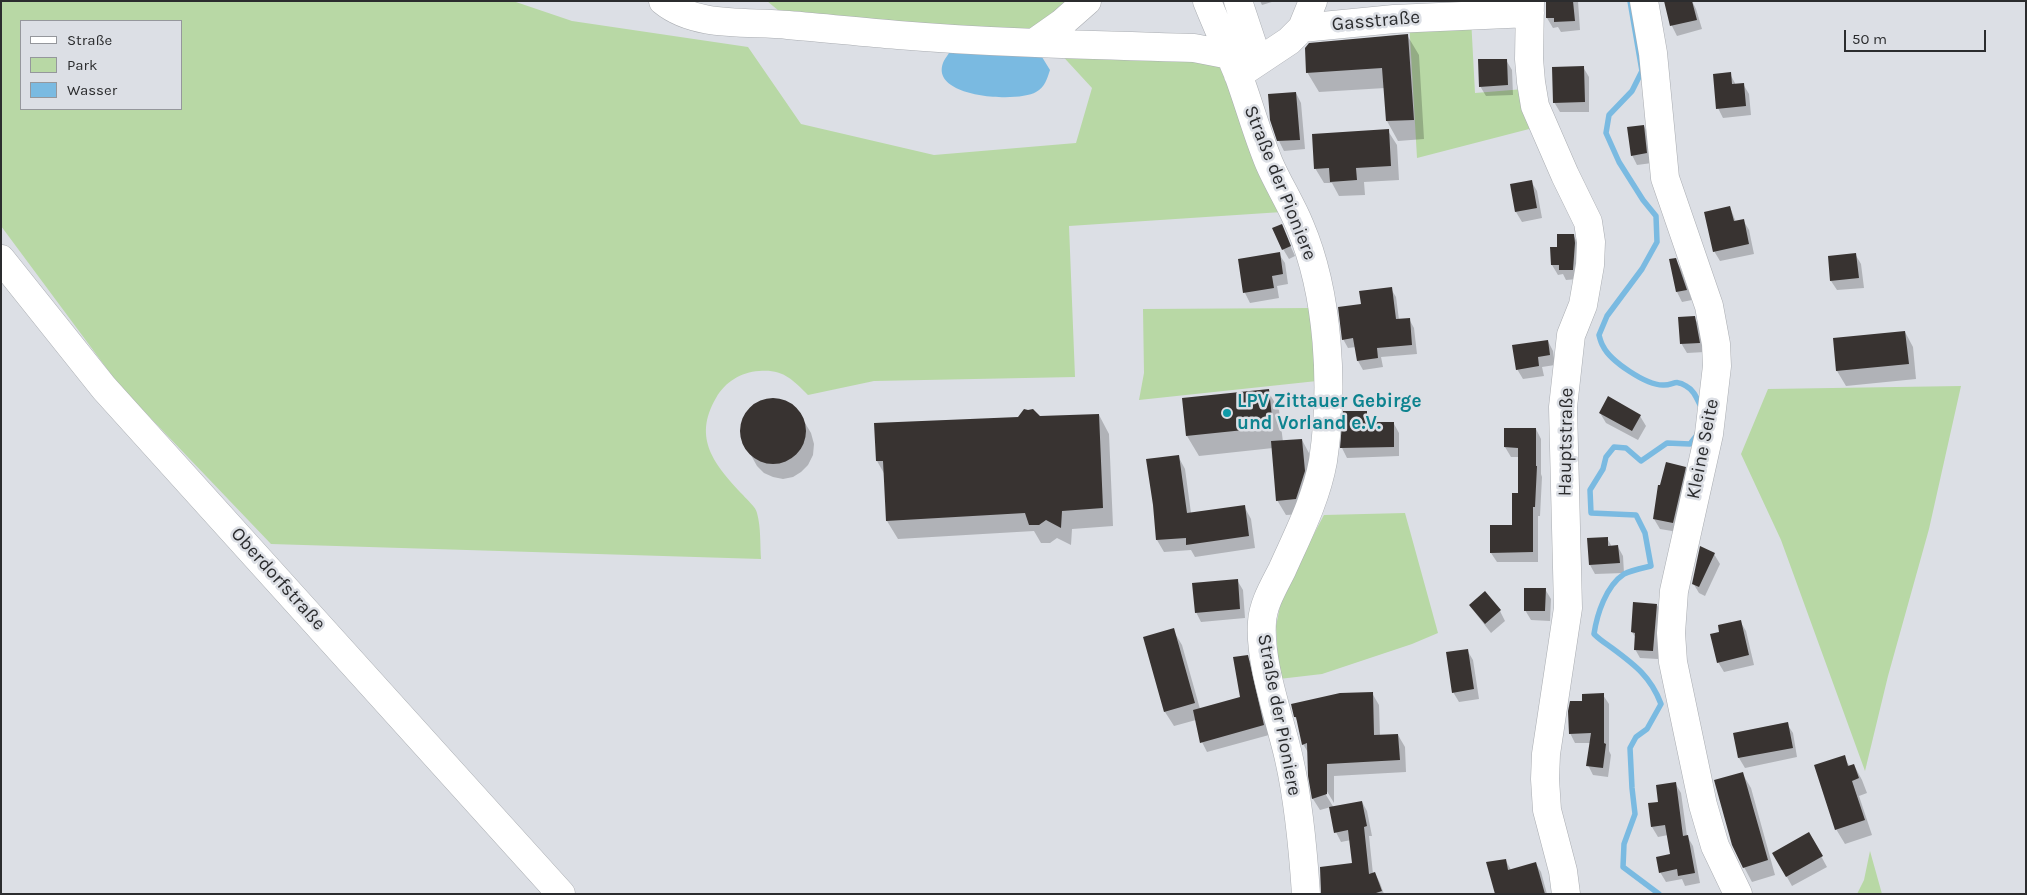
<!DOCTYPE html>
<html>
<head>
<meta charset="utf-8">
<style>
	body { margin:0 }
	#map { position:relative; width:2027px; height:895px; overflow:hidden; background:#dcdfe5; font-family:Karla,sans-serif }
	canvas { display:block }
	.frame { position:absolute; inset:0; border:2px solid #2b2c2e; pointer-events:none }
	.legend { position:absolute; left:20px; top:20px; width:162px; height:90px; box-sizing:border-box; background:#dcdfe5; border:1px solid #95979c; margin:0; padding:6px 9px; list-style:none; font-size:15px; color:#2b2c2e }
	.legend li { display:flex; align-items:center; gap:10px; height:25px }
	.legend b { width:25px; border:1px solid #95979c }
	.scale { position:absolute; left:1844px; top:30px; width:142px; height:22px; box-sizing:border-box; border:2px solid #2b2c2e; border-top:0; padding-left:6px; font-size:15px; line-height:18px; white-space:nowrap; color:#2b2c2e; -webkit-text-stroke:4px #dcdfe5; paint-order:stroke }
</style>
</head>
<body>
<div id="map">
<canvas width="2027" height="895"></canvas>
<div class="frame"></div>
<ul class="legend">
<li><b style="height:6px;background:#fff"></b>Straße</li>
<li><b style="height:14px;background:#b8d8a5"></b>Park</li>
<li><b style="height:14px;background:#7abae1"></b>Wasser</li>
</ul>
<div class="scale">50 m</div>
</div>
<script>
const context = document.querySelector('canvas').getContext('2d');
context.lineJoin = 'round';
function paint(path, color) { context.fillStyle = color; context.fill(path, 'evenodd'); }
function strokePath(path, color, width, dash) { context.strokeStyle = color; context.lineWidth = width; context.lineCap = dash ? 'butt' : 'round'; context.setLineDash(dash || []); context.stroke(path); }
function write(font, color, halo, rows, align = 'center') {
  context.font = font + ' Karla,sans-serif'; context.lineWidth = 5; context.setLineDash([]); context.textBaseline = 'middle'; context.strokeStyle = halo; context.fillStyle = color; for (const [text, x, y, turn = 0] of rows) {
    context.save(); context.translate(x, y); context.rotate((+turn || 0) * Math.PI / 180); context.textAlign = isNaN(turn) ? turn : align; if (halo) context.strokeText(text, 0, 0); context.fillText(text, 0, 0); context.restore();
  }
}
paint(new Path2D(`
	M1,1H513L572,21L748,47L801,124L934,155L1076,143L1092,88L1057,50L1218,60L1282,212L1069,226L1075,377L874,381L808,395C792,379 783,369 759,371C741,372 725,382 716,398C692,439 715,465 743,495C747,500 756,507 757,513C761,527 760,544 761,559L271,544L119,385L1,226ZM21,21H181V109H21Z
	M767,1H1073L1025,34L779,11Z
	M1471,18L1475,93L1524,89L1533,128L1417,158L1409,20Z
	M1309,308L1316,339L1317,381L1139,400L1144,373L1143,309Z
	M1961,386L1929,529L1888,676L1865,771L1781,540L1741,454L1768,389Z
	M1405,513L1438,633L1412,644L1322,674L1279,679L1276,626L1283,592L1324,515Z
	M1870,851L1882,894H1857L1864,880Z`), '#b8d8a5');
paint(new Path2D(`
	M963,50L1042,57L1050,70C1047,79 1045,87 1036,92C1018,103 930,98 943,63C944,60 947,56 949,53Z`), '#7abae1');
paint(new Path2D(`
	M1260,1H1275L1262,5Z
	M1553,1H1578L1580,30L1561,32L1558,27L1553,28L1547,18Z
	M1665,1H1692L1696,9L1702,29L1677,36L1672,26Z
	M1407,35L1419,55L1424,139L1398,141L1387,121L1385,88L1319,92L1307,72Z
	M1506,60L1512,70L1513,95L1486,96L1480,86Z
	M1583,67L1589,77V112H1560L1554,102Z
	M1730,74L1736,85L1743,84L1749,94L1751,115L1723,118L1718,108Z
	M1296,93L1301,103L1305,149L1284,151L1279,141Z
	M1644,126L1649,136L1652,163L1637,165L1632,155Z
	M1388,131L1397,145L1399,180L1364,182L1365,195L1339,196L1332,183H1324L1315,168Z
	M1531,181L1537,191L1542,218L1522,222L1516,212L1511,185Z
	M1730,207L1736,222L1743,220L1749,230L1754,254L1720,261L1714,251Z
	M1281,225L1295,256L1289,259L1283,249Z
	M1573,235L1579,245L1578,279L1566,280L1563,274L1558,275L1552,265L1558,248Z
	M1279,254L1285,263L1288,284L1277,286L1279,298L1250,303L1245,293L1239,260Z
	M1855,254L1861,264L1864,288L1837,290L1831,281Z
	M1675,259L1681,269L1692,300L1682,302L1677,292L1671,260Z
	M1391,289L1396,297L1399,320L1409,319L1414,328L1417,354L1381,357L1383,367L1363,370L1358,361L1356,347L1348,348L1343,339L1362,306Z
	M1694,317L1700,327L1705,352L1687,353L1681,343Z
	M1905,332L1913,347L1916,379L1846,386L1837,371L1835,339Z
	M1548,341L1553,351L1555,365L1542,367L1544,376L1523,379L1517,369Z
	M1268,391L1279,410L1283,442L1302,440L1310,455L1304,514L1286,515L1277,500L1273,448L1199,456L1187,436L1183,399Z
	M776,399L787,402L796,408L811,433L814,444L813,455L808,465L801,472L793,477L783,479L773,477L764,473L757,466L743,441L741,431L742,422L747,412L755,404L765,400Z
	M1366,413L1372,423L1394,424L1399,433V456L1347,458L1342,448Z
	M1600,413L1640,416L1646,426L1638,440L1606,423Z
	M1099,415L1109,434L1113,526L1072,529L1071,545L1057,538L1050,543H1041L1034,531L898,539L887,521L885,475L877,461L876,424Z
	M1506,429H1536L1541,439V474L1542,477L1540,516H1538V562H1497L1491,553L1513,526L1519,494V457H1511L1505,447Z
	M1178,456L1185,469L1191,513L1244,506L1251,519L1255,548L1195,557L1191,550L1164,552L1157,540L1155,505Z
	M1685,468L1691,478L1678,532L1660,529L1654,519Z
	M1607,538L1612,547H1618L1623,556L1624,573L1595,574L1590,565Z
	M1714,554L1720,564L1705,596L1699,593L1693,583Z
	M1237,580L1243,590L1245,618L1201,622L1196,612Z
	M1545,589L1551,599L1550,621L1531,620L1525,610Z
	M1657,605L1662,613L1658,659L1640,658L1635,649L1636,638L1632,632Z
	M1470,606L1500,611L1505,621L1491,633Z
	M1740,621L1746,631L1754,665L1724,672L1718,662L1721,633Z
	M1173,630L1182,645L1200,709L1241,698L1247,656L1253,666L1269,735L1207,752L1202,742L1196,720L1174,726L1165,712Z
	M1467,650L1473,660L1479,699L1459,702L1453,692Z
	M1372,693L1379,705L1380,736L1398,735L1405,747L1406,772L1334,776V803L1325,788L1323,790L1334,808L1362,802L1367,811L1372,836H1369L1373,874L1375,873L1380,883L1384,894H1323L1353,864L1351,840L1341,842L1336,832L1331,807L1320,810L1313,799L1309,754L1303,744L1298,722L1295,717Z
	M1603,695L1609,704V751L1611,755L1608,777L1593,775L1588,765L1591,743H1575L1570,733L1584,702Z
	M1787,724L1793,733L1797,757L1745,768L1739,758L1735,734Z
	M1844,757L1850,767L1854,765L1862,780L1867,793L1859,796L1872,835L1845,844L1836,829Z
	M1742,773L1751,788L1775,875L1752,882L1744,867Z
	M1675,783L1681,793L1687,836L1693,846L1700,883L1685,886L1682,879L1666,882L1660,872L1672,855L1668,835L1658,837L1652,827L1649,804L1660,803Z
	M1809,834L1827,867L1792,886L1774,854Z
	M1506,861L1511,870L1536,864L1541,872L1547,894H1496Z`), '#0003');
strokePath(new Path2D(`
	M1630,1L1642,71L1632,91L1609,115L1606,133L1619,162L1643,200L1656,216L1657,242L1642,269L1607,316L1599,335C1600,339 1601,343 1603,346C1610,361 1647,386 1664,385C1674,385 1675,379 1686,386C1694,390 1697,399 1701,407
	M1659,894L1623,867L1624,844L1635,814L1632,788L1630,748L1636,737L1647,729L1661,704C1651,677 1635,665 1612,648C1605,643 1600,640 1594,634C1597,614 1606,586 1624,574C1632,570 1643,568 1651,566L1645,533L1636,515L1591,513L1590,490L1603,469L1606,457L1614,447L1626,448L1641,461L1667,443L1690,444L1697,435`), '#7abae1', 5.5);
paint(new Path2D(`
	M1546,1H1573L1575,21L1554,22V18H1546Z
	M1664,1H1692L1697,20L1670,26Z
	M1408,34L1414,120L1386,121L1382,68L1306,73L1305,48L1309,43Z
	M1478,59H1507L1508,85L1479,87Z
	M1584,66L1585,102L1553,103L1552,67Z
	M1731,72L1732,84L1744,83L1746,106L1716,109L1713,74Z
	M1296,92L1300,140L1277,141L1270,120L1268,94Z
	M1644,125L1647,153L1631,156L1627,127Z
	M1389,129L1391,166L1356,168L1357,180L1330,182L1329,168L1314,169L1312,134Z
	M1532,180L1537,208L1515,212L1510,184Z
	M1730,206L1734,221L1744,219L1749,244L1713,252L1704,212Z
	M1282,224L1291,246L1282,250L1272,228Z
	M1557,234H1574L1575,243L1573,270H1559V265H1551L1550,247H1557Z
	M1280,252L1283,274L1272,276L1274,288L1243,293L1238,259Z
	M1856,253L1859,278L1830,281L1828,256Z
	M1676,258L1687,290L1676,292L1669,259Z
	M1392,287L1396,319L1410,318L1412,345L1377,348L1378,358L1357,361L1353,338L1342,340L1338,307L1361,304L1359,291Z
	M1695,316L1700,343L1680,344L1678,317Z
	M1905,331L1909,364L1836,371L1833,338Z
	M1548,340L1550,355L1538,357L1539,366L1516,370L1512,345Z
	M1269,389L1273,427L1186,436L1182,398Z
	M1608,396L1641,415L1632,431L1599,413Z
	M740 431a33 33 0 1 1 66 0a33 33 0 1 1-66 0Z
	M1024,409L1028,410L1033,409L1040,416L1099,414L1103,508L1062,511L1061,528L1046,520L1039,525H1029L1025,513L886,521L883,461H876L874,423L1018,417Z
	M1343,411H1367V422H1394V447L1340,448Z
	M1504,428H1536V466H1537L1535,507H1533V552L1490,553V525H1512V493H1518V448L1504,447Z
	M1302,439L1305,471L1296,499L1276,501L1271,441Z
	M1179,455L1187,513L1245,505L1249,536L1186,545V538L1156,540L1153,505L1146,459Z
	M1666,462L1686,467L1673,523L1653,519L1658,485H1660Z
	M1608,537V546L1618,545L1620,563L1589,565L1587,538Z
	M1700,546L1715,553L1699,587L1692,584Z
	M1238,579L1240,609L1195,613L1192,583Z
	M1524,588H1546L1545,611H1524Z
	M1485,591L1501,610L1485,624L1469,605Z
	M1633,602L1657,604L1653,651L1634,650L1635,633L1631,632Z
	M1741,620L1749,655L1717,663L1710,634L1719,632L1718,625Z
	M1174,628L1195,703L1164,712L1143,637Z
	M1468,649L1474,689L1452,693L1446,652Z
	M1248,655L1264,725L1200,743L1193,710L1240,697L1233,657Z
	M1373,692L1374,735L1398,734L1400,760L1327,764V794L1312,799L1308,776L1307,743L1302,745L1296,717H1294L1291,704L1340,693Z
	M1604,693V743L1606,744L1603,768L1586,766L1591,733L1569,734L1568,711L1570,701H1582V694Z
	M1788,722L1793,748L1738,758L1733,733Z
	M1845,755L1848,766L1854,764L1859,778L1852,781L1865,820L1835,830L1814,765Z
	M1743,772L1768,860L1743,868L1732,845L1714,780Z
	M1676,782L1683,836L1688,835L1695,873L1678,876L1677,869L1659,873L1656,857L1670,854L1665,825L1651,827L1648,803L1658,802L1656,785Z
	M1362,801L1367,826L1364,827L1369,874L1375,872L1382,891L1373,894H1321L1320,867L1352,863L1348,830L1334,833L1329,807Z
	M1809,832L1823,856L1786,877L1772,853Z
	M1506,859L1508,870L1536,862L1545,894H1495L1486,862Z`), '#383331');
const minor = new Path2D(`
	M663,1C696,28 748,21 788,25C825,28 861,32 898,35C996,43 1095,45 1194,48L1230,55
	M1207,1C1217,26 1228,50 1238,74C1249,104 1257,134 1269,163C1278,184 1291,204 1300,226C1329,294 1334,388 1323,461C1316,500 1298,534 1282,570C1274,586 1263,604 1262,622C1259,664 1280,718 1289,759C1299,803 1303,849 1306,894
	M1238,1L1258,61
	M1530,1L1529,59L1531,82L1535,106L1565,175L1588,222L1591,242L1590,265L1583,305L1571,335L1563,407L1568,608L1546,754L1545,779L1547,810L1563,871L1566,894
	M1644,1L1653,53L1665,178L1709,306L1716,344L1717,366L1709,434L1674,591L1671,633L1673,662L1703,805L1715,846L1738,894
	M1302,28L1313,1
	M1035,42L1062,23L1087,1
	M1238,75L1289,41L1302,28L1394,19L1530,13
	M1,259L104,388L561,894`);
strokePath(minor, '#aaadb2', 29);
strokePath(minor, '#fff', 28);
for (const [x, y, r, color] of [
	[1227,413,5,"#0f9aa8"]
]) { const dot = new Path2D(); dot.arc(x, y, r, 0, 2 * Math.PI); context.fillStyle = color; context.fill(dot); strokePath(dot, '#dcdfe5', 2); }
write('19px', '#2b2c2e', '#dcdfe5', [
	["Gasstraße",1376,21,-5],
	["Straße der Pioniere",1280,183,68],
	["Hauptstraße",1566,442,-89],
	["Kleine Seite",1703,449,-79],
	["Oberdorfstraße",278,579,48],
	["Straße der Pioniere",1279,715,79]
]);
write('bold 19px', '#0d838f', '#dcdfe5', [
	["LPV Zittauer Gebirge",1237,402],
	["und Vorland e.V.",1237,424]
], 'left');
</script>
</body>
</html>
